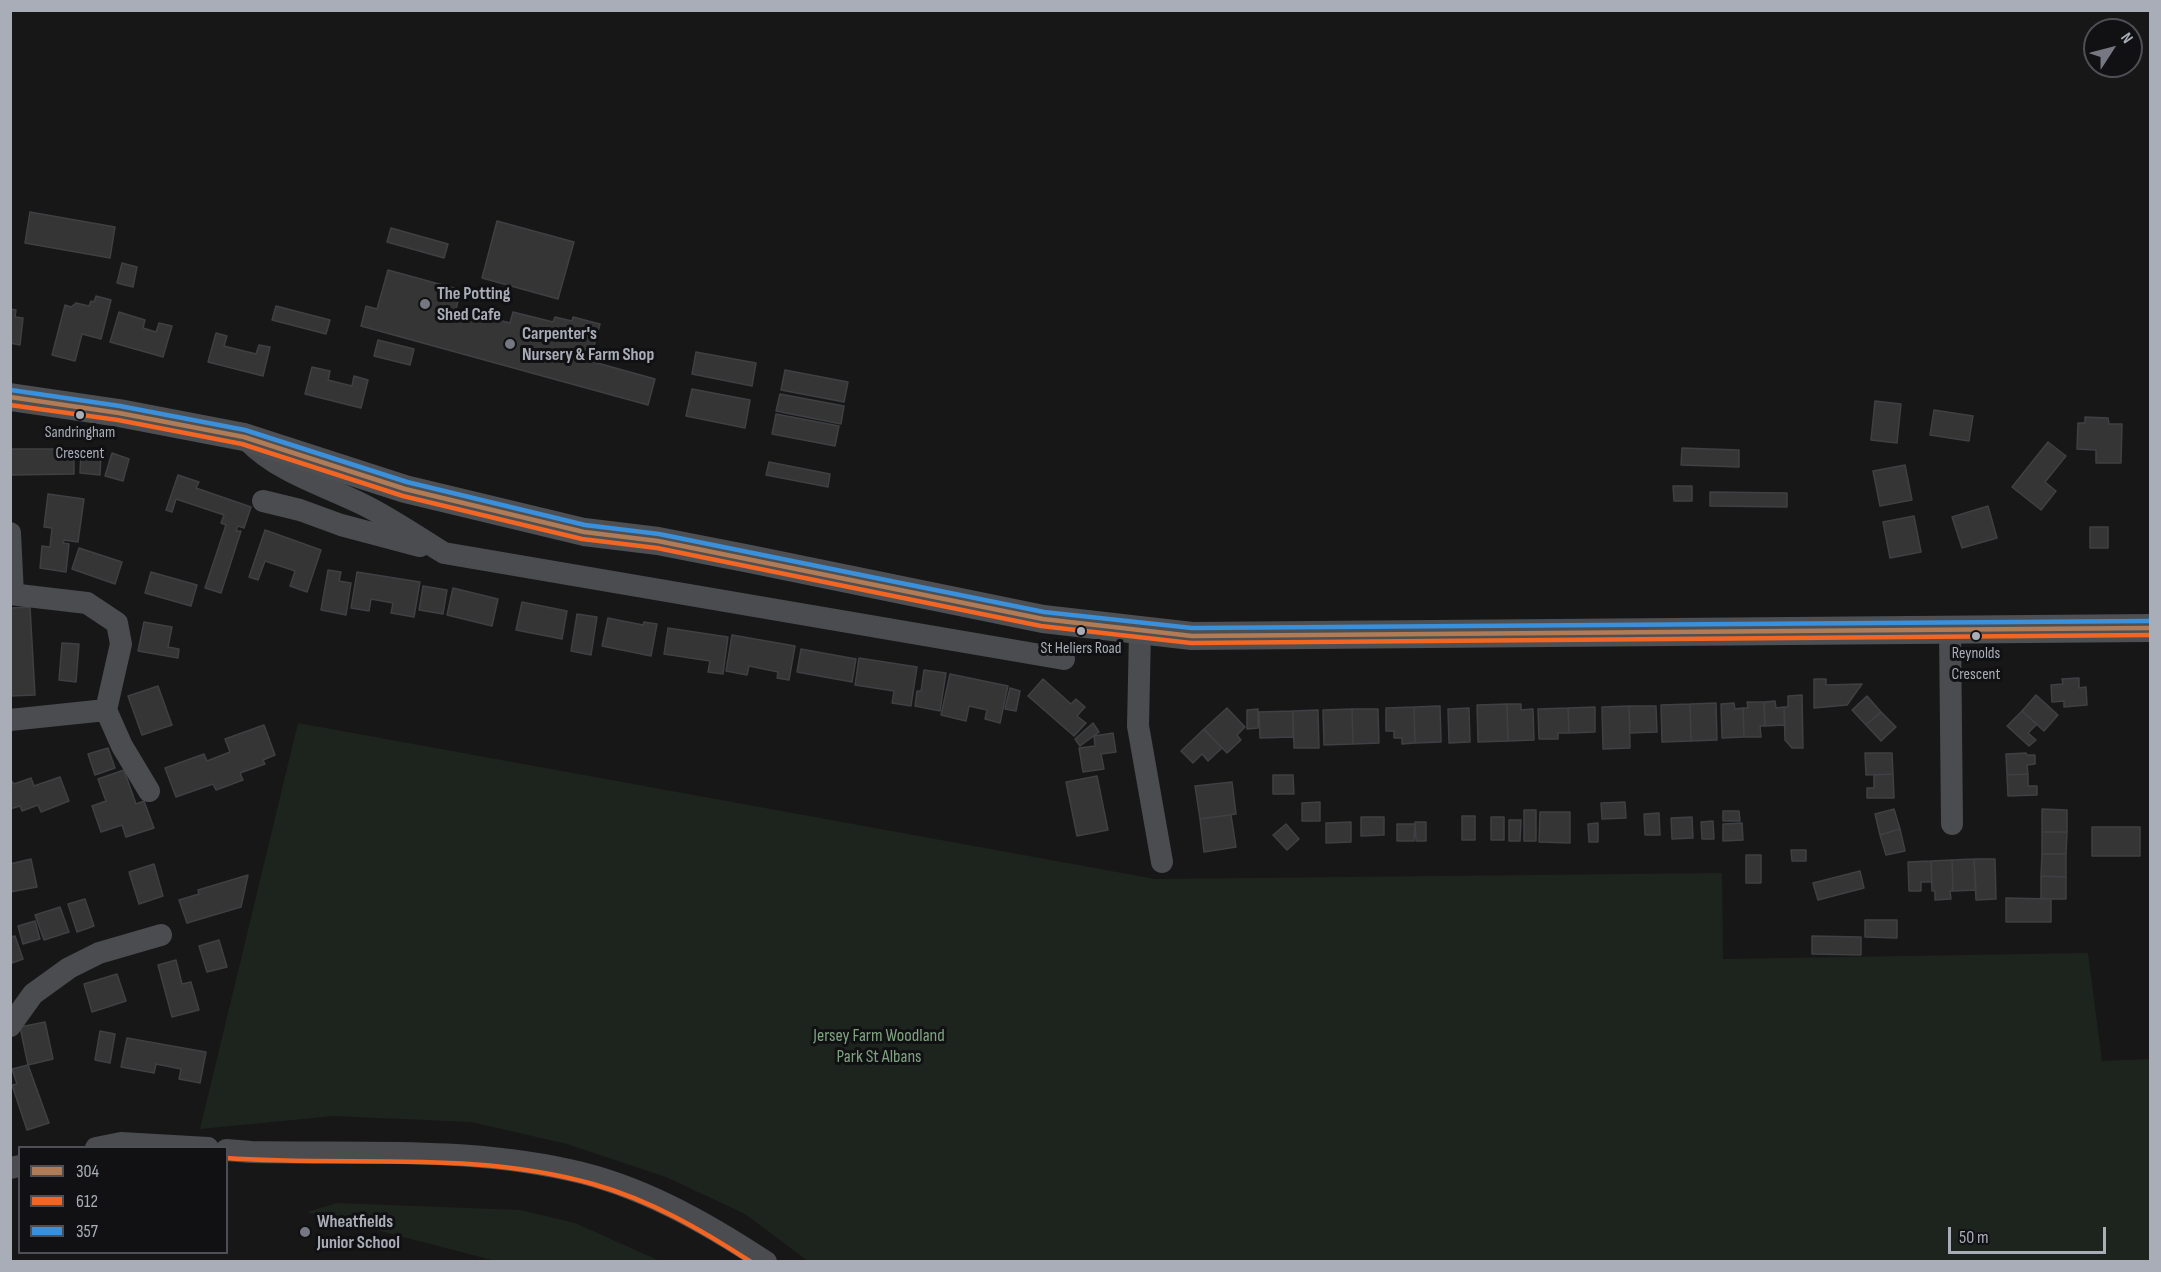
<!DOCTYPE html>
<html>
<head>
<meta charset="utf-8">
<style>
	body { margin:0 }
	#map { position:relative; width:2161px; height:1272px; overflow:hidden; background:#171717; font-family:"Sofia Sans Condensed",sans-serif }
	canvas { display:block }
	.frame { position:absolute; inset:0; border:12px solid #a8adb8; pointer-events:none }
	.legend { position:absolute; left:18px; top:1146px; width:210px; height:108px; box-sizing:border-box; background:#111113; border:2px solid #4d4f55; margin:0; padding:8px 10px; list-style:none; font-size:18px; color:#a8adb8 }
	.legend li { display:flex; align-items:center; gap:12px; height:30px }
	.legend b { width:30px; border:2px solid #4d4f55 }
	.north { position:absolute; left:2083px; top:18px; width:60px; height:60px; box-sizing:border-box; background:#111113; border:2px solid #4d4f55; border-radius:50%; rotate:54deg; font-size:16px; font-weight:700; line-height:24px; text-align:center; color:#a8adb8 }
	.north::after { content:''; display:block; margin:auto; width:21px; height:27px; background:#757880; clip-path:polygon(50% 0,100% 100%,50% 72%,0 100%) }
	.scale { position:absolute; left:1948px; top:1227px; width:158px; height:27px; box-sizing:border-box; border:3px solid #a8adb8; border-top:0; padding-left:8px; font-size:18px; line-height:21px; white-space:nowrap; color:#a8adb8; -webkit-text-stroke:4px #111113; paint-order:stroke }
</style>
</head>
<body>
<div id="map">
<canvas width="2161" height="1272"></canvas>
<div class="frame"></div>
<ul class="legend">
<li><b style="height:8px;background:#b07c57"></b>304</li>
<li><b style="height:8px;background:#f26522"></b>612</li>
<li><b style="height:8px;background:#3a90db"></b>357</li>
</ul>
<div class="north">N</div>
<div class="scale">50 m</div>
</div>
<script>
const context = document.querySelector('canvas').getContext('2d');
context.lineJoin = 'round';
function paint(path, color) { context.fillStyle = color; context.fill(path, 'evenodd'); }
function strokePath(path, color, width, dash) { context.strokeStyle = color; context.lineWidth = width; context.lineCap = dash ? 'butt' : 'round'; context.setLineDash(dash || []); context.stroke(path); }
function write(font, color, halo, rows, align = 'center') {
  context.font = font + ' "Sofia Sans Condensed",sans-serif'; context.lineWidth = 6; context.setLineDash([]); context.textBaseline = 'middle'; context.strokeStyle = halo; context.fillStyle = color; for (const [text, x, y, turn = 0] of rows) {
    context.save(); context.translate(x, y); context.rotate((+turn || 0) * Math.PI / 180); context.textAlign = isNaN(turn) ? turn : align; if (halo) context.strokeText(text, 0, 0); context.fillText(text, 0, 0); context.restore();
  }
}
paint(new Path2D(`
	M298,723L1155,879L1722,873L1723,959L2088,953L2102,1061L2150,1059V1261H808L745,1214L666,1177L567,1144L471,1122L333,1116L200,1129Z
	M337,1203L520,1210L575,1223L660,1261H496L307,1212Z`), '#1d241e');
const building = new Path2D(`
	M30,212L115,227L110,258L25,243Z
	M497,221L574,242L558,299L482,278Z
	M391,228L448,244L444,258L387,242Z
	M122,263L137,267L133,287L117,283Z
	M388,270L461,290L456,309L510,323L513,312L553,322L555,317L572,321L573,317L600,324L590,361L655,379L648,405L361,326L366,306L377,309Z
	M96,296L111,300L101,339L82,334L75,361L52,355L65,305L71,307L76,303L89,306L91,301L94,302Z
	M276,306L330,320L326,334L272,320Z
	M10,309L16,310L15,317L23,318L20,345L10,343Z
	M119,312L145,320L143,328L156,332L159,323L172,326L163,357L110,342Z
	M216,333L227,336L224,346L256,354L259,345L270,347L263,376L208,362Z
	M378,340L414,349L410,365L374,356Z
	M696,352L756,363L752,386L692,374Z
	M312,367L330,371L328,380L352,386L354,376L368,380L361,408L305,394Z
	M785,370L848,382L844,402L781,390Z
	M692,389L750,400L745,428L686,416Z
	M780,394L844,406L841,424L776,411Z
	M1875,401L1901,404L1897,443L1871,440Z
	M1934,410L1973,416L1969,441L1930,435Z
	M776,414L839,426L835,446L772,434Z
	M2085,417L2108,418L2109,424H2122L2121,463H2096V450L2077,449L2078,423H2085Z
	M2048,442L2066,456L2045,482L2056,491L2041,510L2012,487Z
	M1682,448L1739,450V467L1681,465Z
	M11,449H74V474L11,475Z
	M81,450L101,452L100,475L80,473Z
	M112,453L129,459L123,481L105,476Z
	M769,462L830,474L828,487L766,475Z
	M1905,465L1912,500L1880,506L1873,471Z
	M178,475L199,482L196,488L251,507L244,528L238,526L236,531H241L221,593L205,588L226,525L221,523L224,515L176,499L172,512L166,510Z
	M1673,486H1692V501H1674Z
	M1710,492L1787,493V507L1710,506Z
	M48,494L84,499L78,542L64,540L63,543L69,544L66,572L40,568L42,546L50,547L52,528L44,527Z
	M1988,506L1997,538L1962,548L1952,517Z
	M1914,516L1921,552L1890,558L1883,522Z
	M2090,527H2108V548H2090Z
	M265,530L321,550L307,592L290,586L295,571L265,561L258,580L249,577Z
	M79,548L122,562L115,584L72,569Z
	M328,570L341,572L339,581L351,583L346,615L321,610Z
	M151,572L197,585L191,606L145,593Z
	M357,572L420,582L414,617L391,613L393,603L371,599L369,611L351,608Z
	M423,586L447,590L443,614L419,610Z
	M453,588L498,599L492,626L447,615Z
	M522,602L567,611L562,639L516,630Z
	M30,607L35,695L10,696V608Z
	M577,614L597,617L591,655L571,651Z
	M608,618L643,625L644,622L657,624L651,656L602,646Z
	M144,622L172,627L168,647L179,649L178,658L138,651Z
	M668,628L728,637L723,674L708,672L710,661L664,654Z
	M732,635L795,646L789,680L777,678L778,672L749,666L747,675L726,671Z
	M62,643L79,644L76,682L59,680Z
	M801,649L856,659L852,682L797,672Z
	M859,658L917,667L911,706L892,703L894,691L855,685Z
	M924,670L946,673L940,711L915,706L917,691H921Z
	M950,674L1008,686L1000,723L985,719L987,710L969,706L966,721L941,715Z
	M2079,678V688L2086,687L2087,705L2064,707V701L2052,702L2051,685L2063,684L2062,679Z
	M1043,679L1071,704L1076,699L1085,707L1077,716L1086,723L1074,736L1028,696Z
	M1814,679H1826V685L1862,684L1847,705L1814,708Z
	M158,686L172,725L142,735L128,696Z
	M1010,688L1020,691L1016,711L1005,709Z
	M1802,695L1803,748H1792L1785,740L1784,707H1788V696Z
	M2036,695L2058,715L2044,731L2022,711Z
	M1867,696L1881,712L1866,725L1852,710Z
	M1775,701L1776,708L1784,707L1785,725L1765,726L1764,702Z
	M1747,702H1764L1765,726H1760L1761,737H1744L1743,708H1748Z
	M1716,703L1717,740L1691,741L1690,704Z
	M1734,703L1735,709L1743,708L1744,737L1722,738L1721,704Z
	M1507,704H1521V710L1533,709L1534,740L1508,741Z
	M1507,704L1508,741L1478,742L1477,705Z
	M1690,704L1691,741L1662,742L1661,705Z
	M1440,706L1441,742L1415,743L1414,707Z
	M1629,706L1630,748L1603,749L1602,707Z
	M1629,706H1656L1657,732L1630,733Z
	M1414,707L1415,743L1402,744V738H1394V731H1386V708Z
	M1595,707V732L1569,733L1568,708Z
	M1227,708L1245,727L1237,735L1241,740L1227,753L1204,729Z
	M1469,708L1470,742L1449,743L1448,709Z
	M1568,708L1569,733H1558V739H1539L1538,709Z
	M1258,709V728L1247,729V710Z
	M1352,709L1353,744L1324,745L1323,710Z
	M1352,709H1378L1379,743L1353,744Z
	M1318,710L1319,748H1294L1293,711Z
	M1293,711V737L1260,738L1259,712Z
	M2022,711L2037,724L2028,733L2036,740L2029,746L2007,726Z
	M1881,712L1896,727L1881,741L1866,725Z
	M1093,723L1099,732L1080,746L1075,739Z
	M264,725L275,755L263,760L265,764L240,773L243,780L216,790L213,784L176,797L165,768L204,754L207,761L230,752L225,739Z
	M1204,729L1222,748L1208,761L1202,754L1193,763L1181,751Z
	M1113,733L1116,752L1101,754L1104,769L1083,772L1079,748L1095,746L1094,736Z
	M108,748L115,768L95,775L88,754Z
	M1865,753H1892L1893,774L1866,775Z
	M2026,753L2027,755H2035V764L2027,765L2028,774L2007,775L2006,754Z
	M124,770L136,804L144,801L154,828L126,837L122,825L101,832L92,806L106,801L98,779Z
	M1893,774L1894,798H1867V788H1874V775Z
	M2028,774V786H2037V795L2008,796L2007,775Z
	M1273,775H1293L1294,794H1273Z
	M1097,776L1108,830L1077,836L1066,782Z
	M60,777L69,801L41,812L38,805L22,811L20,806L10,809V779L14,784L31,778L34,786Z
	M1232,782L1236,814L1200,819L1195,786Z
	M1320,802V821H1302V803Z
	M1625,802L1626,818L1602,819L1601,803Z
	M1894,809L1900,829L1880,835L1875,814Z
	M2042,809L2067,810V832H2042Z
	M1524,810H1536V841H1524Z
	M1723,811H1739L1740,821H1723Z
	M1540,812H1570V843L1539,842Z
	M1659,813L1660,835H1645L1644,814Z
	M1231,815L1236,847L1204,852L1200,819Z
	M1462,816H1475V840H1462Z
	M1361,817H1384V835L1361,836Z
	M1491,817H1504V840H1491Z
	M1692,817L1693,838L1672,839L1671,818Z
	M1509,820H1521L1520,841H1509Z
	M1713,821L1714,839H1702L1701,822Z
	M1351,822V842L1326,843V823Z
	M1415,822H1426V841H1416Z
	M1598,823V842H1589L1588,824Z
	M1742,823L1743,840L1723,841V824Z
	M1286,824L1299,839L1287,850L1273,835Z
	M1397,824H1415L1414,841H1397Z
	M2092,827H2140V856H2092Z
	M1900,829L1905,851L1886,855L1880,835Z
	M2042,832H2067L2066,854H2042Z
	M1791,850H1806V861H1792Z
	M2042,854H2066V877L2041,876Z
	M1746,855H1761V883H1746Z
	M31,859L37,887L10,892V864Z
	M1974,859H1995L1996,899L1976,900Z
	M1974,859L1976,890L1953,891L1952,860Z
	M1952,860L1953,891H1950L1951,899L1935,900V891H1932L1931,861Z
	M1931,861L1932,882H1921V891H1909L1908,862Z
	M154,864L163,896L139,904L129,872Z
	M1860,871L1864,888L1818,900L1813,883Z
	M248,875L241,907L187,923L179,900L199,894L198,890Z
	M2041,876L2066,877V899H2041Z
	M2006,898L2051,899V922H2006Z
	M85,899L94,926L77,932L68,904Z
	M60,907L69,932L44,940L35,915Z
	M1865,920H1897V938L1865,937Z
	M35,921L40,939L23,944L18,926Z
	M15,936L23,959L12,963L10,937Z
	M1812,936L1861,937V955L1812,954Z
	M219,940L227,967L207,972L199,946Z
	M176,960L182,984L191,982L199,1010L172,1017L158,965Z
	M117,974L126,1001L92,1012L84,984Z
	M45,1022L53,1059L28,1065L20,1027Z
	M100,1031L115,1034L110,1063L95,1060Z
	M127,1038L206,1052L200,1083L179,1079L181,1069L156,1064L154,1073L121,1067Z
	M28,1065L49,1123L27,1130L12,1085L17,1084L12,1069Z`);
paint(building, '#353536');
strokePath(building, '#3f4043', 1.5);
strokePath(new Path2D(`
	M247,440C279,473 324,485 364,505C392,519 418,537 444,553L1064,659
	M263,501L300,510L341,525L420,546
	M10,533L13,594
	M10,594L87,603L117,623L121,644L106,710L10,720
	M1950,630L1952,824
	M1140,631L1138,726L1162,862
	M106,710L122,746L149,791
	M10,1026L33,994L69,968L99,953L161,935
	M96,1148L121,1143L208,1148
	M226,1150L251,1152C357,1154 464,1147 569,1170C640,1185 705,1222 766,1262
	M10,1168L20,1166`), '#4b4c50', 22);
strokePath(new Path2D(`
	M10,397L119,413L244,437L405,489L584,532L658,541L750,559L1043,619L1192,636L2150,628`), '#4d4f52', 28);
strokePath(new Path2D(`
	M10,397L119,413L244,437L405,489L584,532L658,541L1043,619L1192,636L2150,628`), '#b07c57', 4.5);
strokePath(new Path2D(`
	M10,405L118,420L242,444L403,496L582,539L657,548L1041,626L1191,643L2150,635
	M226,1158C349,1167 473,1150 593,1184C650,1200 702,1230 751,1262`), '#f26522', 4.5);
strokePath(new Path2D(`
	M11,390L120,406L245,430L407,482L585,525L659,534L1044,612L1192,628L2150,621`), '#3a90db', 4.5);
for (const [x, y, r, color] of [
	[425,304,6,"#757880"],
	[510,344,6,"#757880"],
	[80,415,5,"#a8adb8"],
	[1081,631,5,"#a8adb8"],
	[1976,636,5,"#a8adb8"],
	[305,1232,6,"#757880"]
]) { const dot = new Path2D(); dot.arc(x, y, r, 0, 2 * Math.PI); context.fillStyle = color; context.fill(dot); strokePath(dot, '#111113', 2); }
write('16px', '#a8adb8', '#111113', [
	["Sandringham",80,433],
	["Crescent",80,454],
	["St Heliers Road",1081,649],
	["Reynolds",1976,654],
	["Crescent",1976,675]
]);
write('bold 18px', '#a8adb8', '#111113', [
	["The Potting",437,294],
	["Shed Cafe",437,315],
	["Carpenter's",522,334],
	["Nursery & Farm Shop",522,355],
	["Wheatfields",317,1222],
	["Junior School",317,1243]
], 'left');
write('18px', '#7fa381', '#111113', [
	["Jersey Farm Woodland",879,1036],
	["Park St Albans",879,1057]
]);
</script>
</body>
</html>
